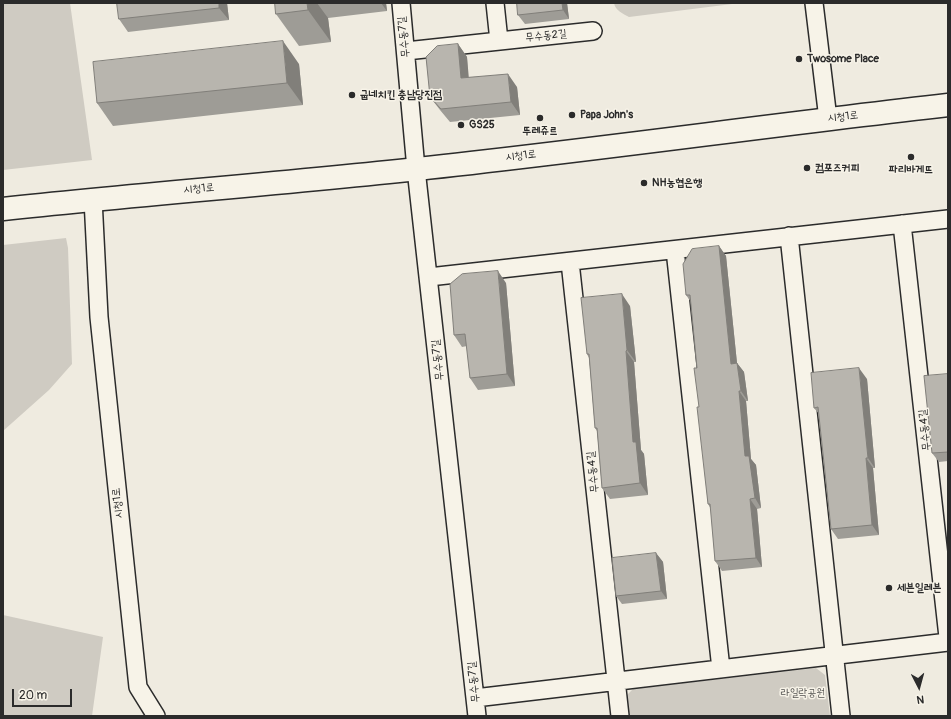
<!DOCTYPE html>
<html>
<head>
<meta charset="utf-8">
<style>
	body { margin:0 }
	#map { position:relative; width:951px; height:719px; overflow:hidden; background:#efebe0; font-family:Pangolin,sans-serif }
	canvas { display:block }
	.frame { position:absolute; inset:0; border:4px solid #2b2b2b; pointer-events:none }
	.north { position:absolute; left:899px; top:667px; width:40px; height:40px; -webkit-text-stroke:3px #f7f3e8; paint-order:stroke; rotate:174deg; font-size:11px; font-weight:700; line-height:16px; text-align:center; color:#2b2b2b }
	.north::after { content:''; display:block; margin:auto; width:14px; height:18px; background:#2b2b2b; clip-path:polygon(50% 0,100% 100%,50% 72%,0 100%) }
	.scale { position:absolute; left:12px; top:689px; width:60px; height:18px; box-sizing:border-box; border:2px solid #2b2b2b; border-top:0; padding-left:5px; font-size:12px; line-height:14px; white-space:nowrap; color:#2b2b2b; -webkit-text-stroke:3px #f7f3e8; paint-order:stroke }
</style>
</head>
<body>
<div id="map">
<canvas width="951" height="719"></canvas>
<div class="frame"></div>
<div class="north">N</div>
<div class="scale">20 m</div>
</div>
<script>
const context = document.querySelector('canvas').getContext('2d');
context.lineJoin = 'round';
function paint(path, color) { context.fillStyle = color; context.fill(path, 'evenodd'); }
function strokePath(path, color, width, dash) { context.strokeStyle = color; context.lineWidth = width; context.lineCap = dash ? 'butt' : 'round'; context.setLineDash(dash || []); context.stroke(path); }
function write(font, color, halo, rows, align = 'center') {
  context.font = font + ' Pangolin,"Poor Story",sans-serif'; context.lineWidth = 3; context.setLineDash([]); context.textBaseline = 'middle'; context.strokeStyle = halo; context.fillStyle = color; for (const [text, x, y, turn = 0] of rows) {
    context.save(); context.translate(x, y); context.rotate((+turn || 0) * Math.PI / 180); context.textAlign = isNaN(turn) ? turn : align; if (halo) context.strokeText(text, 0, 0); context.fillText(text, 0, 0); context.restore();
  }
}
paint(new Path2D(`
	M3,3H70L92,160L3,170Z
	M614,3H740L629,17C623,14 615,10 614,3Z
	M66,238L68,248L72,364L49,390L3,431V245Z
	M3,615L103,637L92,716H3Z
	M816,668L825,675L830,716H625L626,696L633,689Z`), '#cfcbc2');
const street = new Path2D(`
	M401,3L416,169L477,716
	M495,3L499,41
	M814,3L828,119
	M406,51L593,31
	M93,199L99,317L138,687L156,716
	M902,224L948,637
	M789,236L841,716
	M675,250L721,669
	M570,262L620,716
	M429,277L948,219
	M475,698L948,642`);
const secondary = new Path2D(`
	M3,209C141,194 279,184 417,169C594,150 771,125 948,105`);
strokePath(street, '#2b2b2b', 20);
strokePath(secondary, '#2b2b2b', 25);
strokePath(street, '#f7f3e8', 17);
strokePath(secondary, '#f7f3e8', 22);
paint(new Path2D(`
	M117,3H227L229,20L128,32L119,19Z
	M275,3H386L387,11L328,18L331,42L299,46L276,14Z
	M517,3H567L569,19L525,24L518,15Z
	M458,44L467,57L468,77L517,87L520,115L450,122L440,110L430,97Z
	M299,64L303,105L113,126L97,103Z
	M719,246L726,256L737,363L744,372L748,401H746L751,459L756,465L761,508L757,509L762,567L722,571L715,561L711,509L708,504L699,407L697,368L691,302L686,295Z
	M506,283L515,386L478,390L470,378L467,346L462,347L454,335Z
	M630,306L636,362H634L641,450L644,454L648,495L610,499L602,488L597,431L595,428L589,358L587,354Z
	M948,374V461L939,462L932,453Z
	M867,379L875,468H873L879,535L838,539L831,529L819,414L814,408Z
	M656,553L663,562L667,599L622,604L616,596Z`), '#9e9c96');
paint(new Path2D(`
	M219,3H227L229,20L219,8Z
	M307,3H317L328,18L331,42L308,10Z
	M381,3H386L387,11Z
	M562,3H567L569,19L563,10Z
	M283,41L299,64L303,105L287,83Z
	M458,44L467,57L470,91L461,78Z
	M508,74L517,87L520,115L511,102Z
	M719,246L726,256L738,373L731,364Z
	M498,271L506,283L515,386L507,374Z
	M622,294L630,306L636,362L627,350Z
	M626,351L634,362L641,450L644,454L648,495L640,483L633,442Z
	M737,363L744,372L748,401L741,391Z
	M859,368L867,379L875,468L868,458Z
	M739,391L746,401L751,459L756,465L761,508L755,498L745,456Z
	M866,458L873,468L879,535L872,525Z
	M750,499L757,509L762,567L756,558Z
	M656,553L663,562L667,599L661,591Z`), '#817f7a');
const building = new Path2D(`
	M117,3H219V8L119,19Z
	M275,3H307L308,10L276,14Z
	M517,3H562L563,10L518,15Z
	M283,41L287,83L97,103L93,62Z
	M458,44L461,78L508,74L511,102L441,109L430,97L426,57L437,46Z
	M719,246L731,364L737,363L741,391H739L745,456H749L755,498L750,499L756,558L715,561L710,504H708L697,407H699L694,368H697L690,295H686L683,264L692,249Z
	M498,271L507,374L470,378L465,334L454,335L450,284L462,274Z
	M622,294L627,350L626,351L633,442H636L640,483L602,488L597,428H595L589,354H587L581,298Z
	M859,368L868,458H866L872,525L831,529L818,407L814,408L811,373Z
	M948,374V452L932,453L924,376Z
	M656,553L661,591L616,596L612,558Z`);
paint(building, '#b8b5ae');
strokePath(building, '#817f7a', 1);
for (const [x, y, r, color] of [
	[799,59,4,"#2b2b2b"],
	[352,95,4,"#2b2b2b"],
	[572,115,4,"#2b2b2b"],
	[540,118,4,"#2b2b2b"],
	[461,125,4,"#2b2b2b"],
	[911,157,4,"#2b2b2b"],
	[807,168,4,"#2b2b2b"],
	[644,183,4,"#2b2b2b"],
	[889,588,4,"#2b2b2b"]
]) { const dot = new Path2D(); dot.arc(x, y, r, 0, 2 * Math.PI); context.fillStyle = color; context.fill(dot); strokePath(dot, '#f7f3e8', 1.5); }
write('11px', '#2b2b2b', '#f7f3e8', [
	["무수동2길",546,36,-6],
	["무수동7길",404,37,-96],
	["시청1로",843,117,-6],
	["시청1로",521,156,-7],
	["시청1로",199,189,-5],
	["무수동7길",438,360,-96],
	["무수동4길",925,430,-96],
	["무수동4길",593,472,-96],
	["시청1로",118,503,-96],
	["무수동7길",474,682,-96]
]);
write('bold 11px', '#2b2b2b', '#f7f3e8', [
	["Twosome Place",807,59],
	["굽네치킨 충남당진점",360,95],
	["Papa John's",580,115],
	["GS25",469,125],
	["뚜레쥬르",540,131,"center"],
	["컴포즈커피",815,168],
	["파리바게뜨",911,170,"center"],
	["NH농협은행",652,183],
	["세븐일레븐",897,588]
], 'left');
write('11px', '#545351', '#f7f3e8', [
	["라일락공원",803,693]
]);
</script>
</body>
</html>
